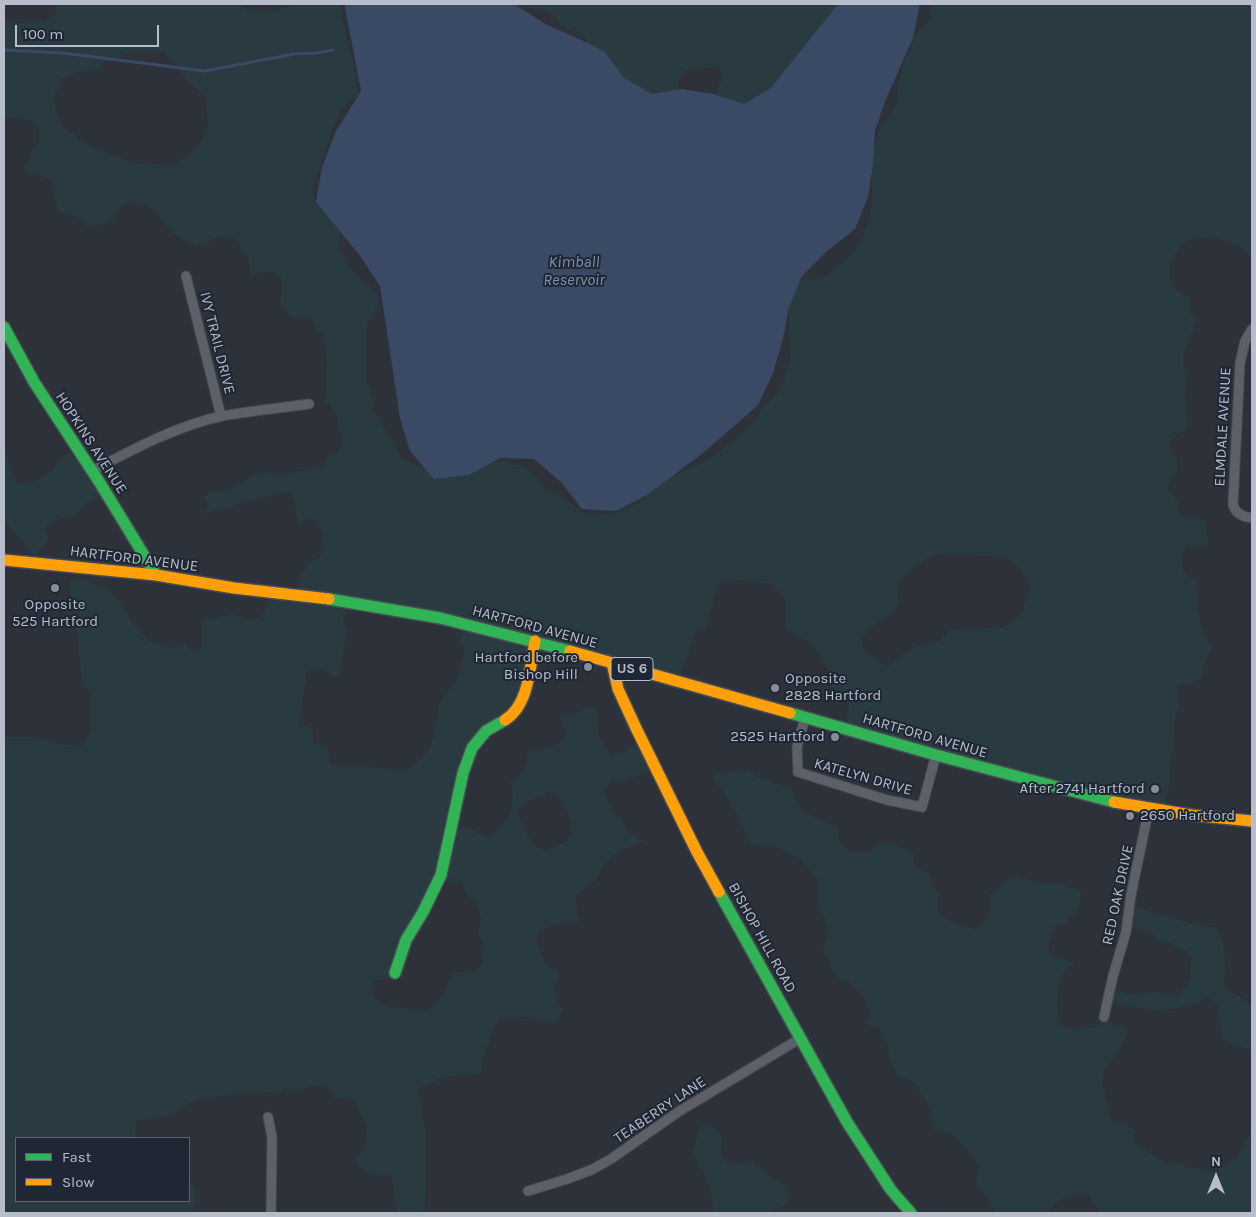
<!DOCTYPE html>
<html>
<head>
<meta charset="utf-8">
<style>
	body { margin:0 }
	#map { position:relative; width:1256px; height:1217px; overflow:hidden; background:#2c313a; font-family:Karla,sans-serif }
	canvas { display:block }
	.frame { position:absolute; inset:0; border:5px solid #b7bdca; pointer-events:none }
	.legend { position:absolute; left:15px; top:1137px; width:175px; height:65px; box-sizing:border-box; background:#1f2735; border:1px solid #5c6371; margin:0; padding:6px 9px; list-style:none; font-size:15px; color:#b7bdca }
	.legend li { display:flex; align-items:center; gap:10px; height:25px }
	.legend b { width:25px; border:1px solid #5c6371 }
	.north { position:absolute; left:1191px; top:1152px; width:50px; height:50px; -webkit-text-stroke:4px #1f2735; paint-order:stroke; rotate:0deg; font-size:14px; font-weight:700; line-height:20px; text-align:center; color:#b7bdca }
	.north::after { content:''; display:block; margin:auto; width:18px; height:22px; background:#b7bdca; clip-path:polygon(50% 0,100% 100%,50% 72%,0 100%) }
	.scale { position:absolute; left:15px; top:25px; width:144px; height:22px; box-sizing:border-box; border:2px solid #b7bdca; border-top:0; padding-left:6px; font-size:15px; line-height:18px; white-space:nowrap; color:#b7bdca; -webkit-text-stroke:4px #1f2735; paint-order:stroke }
</style>
</head>
<body>
<div id="map">
<canvas width="1256" height="1217"></canvas>
<div class="frame"></div>
<ul class="legend">
<li><b style="height:6px;background:#30b455"></b>Fast</li>
<li><b style="height:6px;background:#ff9f0a"></b>Slow</li>
</ul>
<div class="north">N</div>
<div class="scale">100 m</div>
</div>
<script>
const context = document.querySelector('canvas').getContext('2d');
context.lineJoin = 'round';
function paint(path, color) { context.fillStyle = color; context.fill(path, 'evenodd'); }
function strokePath(path, color, width, dash) { context.strokeStyle = color; context.lineWidth = width; context.lineCap = dash ? 'butt' : 'round'; context.setLineDash(dash || []); context.stroke(path); }
function write(font, color, halo, rows, align = 'center') {
  context.font = font + ' Karla,sans-serif'; context.lineWidth = 4; context.setLineDash([]); context.textBaseline = 'middle'; context.strokeStyle = halo; context.fillStyle = color; for (const [text, x, y, turn = 0] of rows) {
    context.save(); context.translate(x, y); context.rotate((+turn || 0) * Math.PI / 180); context.textAlign = isNaN(turn) ? turn : align; if (halo) context.strokeText(text, 0, 0); context.fillText(text, 0, 0); context.restore();
  }
}
paint(new Path2D(`
	M56,4H238L248,11H273L291,6V4H341L340,10L357,79L358,95L342,108L330,137L312,188L316,203L324,201L339,219L340,250L343,256L357,277L371,287L377,295L378,306L368,323L366,334L367,382L372,396L373,409L395,445L401,458L438,474L493,462L504,461L510,464L523,466L536,476L545,490L561,496L583,513L611,514L622,511L642,501L664,480L707,461L722,450L753,423L764,406L776,395L783,383L790,361L788,310L793,289L799,280C806,279 815,280 822,278C833,273 851,255 858,245C882,213 864,162 881,126C886,117 894,112 897,101C898,95 898,88 899,82C901,72 909,47 914,39C924,23 935,25 930,4H1252V259C1249,255 1246,251 1241,248C1228,239 1200,234 1186,242C1170,252 1162,278 1178,292C1181,295 1187,296 1192,298L1188,309L1193,317L1197,319C1193,336 1174,357 1188,375L1184,397L1187,403L1188,420L1185,431L1178,434L1170,442L1171,450L1177,458V473L1170,480L1168,488L1178,501V509L1184,517L1205,520L1209,548L1198,545L1187,547L1181,555L1184,573L1190,578L1196,579L1197,607L1203,631L1213,652C1201,659 1206,669 1201,680L1178,686L1180,710L1176,711L1169,787L1164,812L846,727L849,704L829,684L828,668L813,645L786,628L785,600L772,584L733,580L717,584L706,631L698,629L695,631L680,679L540,642L525,694L472,747L453,825L472,830L488,837C507,826 518,802 510,782C523,775 530,764 527,750L538,751L562,743L565,732L560,713L568,714L593,708L596,712L600,738L610,754L624,752L642,739L657,767L636,777L612,781L605,790L608,802L615,815L622,819L627,832L643,841C623,849 601,858 597,881C573,891 573,899 580,922C565,919 550,924 538,933L536,942L546,965L557,971L560,979L554,988L559,1004L564,1010L554,1024L539,1021L532,1017L500,1018L494,1027L489,1044L486,1047L481,1074L446,1076L418,1088L426,1133L425,1206L423,1213H389L397,1212L391,1176C374,1175 364,1176 355,1161L357,1156L364,1150L366,1128L355,1099L335,1098L331,1089C318,1082 310,1088 298,1090C294,1090 289,1090 285,1089L279,1094L257,1092L198,1099L166,1117L136,1121L135,1138H16V1201H189V1180C192,1186 197,1194 196,1201C195,1205 192,1208 192,1213H4V737H35L57,744L84,746L91,727V695L82,681L76,629L79,613L74,600L69,592L71,579C82,580 98,583 108,590C130,605 130,635 160,645C171,649 175,648 186,644L190,650L201,649L202,620L235,614L251,621L261,617L274,591L299,593L300,573L305,572L307,563C332,555 324,541 318,521L306,519L298,523L293,498L288,491L206,513H203L208,508L207,503L203,499L211,492L234,488L253,475L266,472L279,474L315,469L324,466L328,455L338,452L342,444L337,415L330,404L325,403L327,363L323,334L315,329C311,313 305,319 293,317C288,315 283,307 280,302C283,292 286,272 270,272C264,272 256,274 250,275L248,255L241,250L238,240C223,233 210,241 196,247C187,241 175,235 167,227C163,223 162,217 158,214C143,200 122,194 115,218L105,224L87,227L81,218L58,213L51,180L44,176L27,174L23,166L27,162L29,153C41,147 40,139 39,127C30,117 16,118 4,118V18L12,23L44,22L55,14ZM131,52H163L175,63L185,79L205,97L208,127L199,146L173,166L136,163L91,147L62,126L55,109V95L62,79L78,72L96,70L107,62ZM937,554L1001,556L1011,560L1024,575L1028,581L1029,593L1020,615L1009,625L998,628L950,630L938,641L908,650L890,666L883,665L864,649L862,637L872,626L895,611L898,602L899,582L908,573L925,559ZM349,601L465,624L459,644L465,647L463,658L455,681L438,705V714L432,742L424,756L406,770L330,764L327,746L313,744V729L299,725L307,671C319,668 327,670 336,678L339,674L347,634L343,621ZM547,792C566,795 570,817 572,834L567,841L546,850L533,846C529,834 520,824 518,811L523,804ZM440,882L462,883L467,896L477,903L481,918L478,935L484,943L482,966L473,972L452,973C442,995 440,1016 410,1009C399,1007 403,1006 391,1008L374,999L372,987L375,980L391,978L395,972Z
	M506,4H834L837,49L768,114L715,96L722,79L719,67C679,69 676,68 679,109H663L587,51L586,39L558,23C554,4 521,11 506,4Z
	M77,448L105,492L84,505L74,518L65,516L46,527L49,541L39,549L36,558L5,522L4,517V453L8,455L7,462L17,482L29,484L40,479L53,470L58,460Z
	M748,770L758,777L769,779L794,792C794,814 823,821 839,827C839,831 838,836 839,839C841,849 858,853 866,854C871,852 872,849 876,846C887,839 904,848 914,854V864L920,870L929,873L932,884L939,894L937,910L940,916L962,926L976,929C990,920 991,909 988,894L992,893L1011,876L1078,889L1082,892L1077,913L1070,917L1067,923L1054,926C1043,955 1048,954 1075,963C1072,965 1067,967 1065,970C1058,980 1052,1020 1064,1027C1072,1031 1088,1027 1096,1027L1106,1016L1114,1026L1126,1029L1128,1036L1107,1067L1102,1082L1111,1119L1136,1131L1134,1142L1166,1163L1213,1171L1238,1157L1252,1130V1213H1101L1090,1197L1081,1192C1068,1197 1055,1200 1048,1213H997L981,1190L975,1187L979,1167L976,1161L950,1132L935,1131L933,1126L931,1112L915,1082L898,1076L892,1065L888,1052V1044L878,1027L865,1024L870,1013L866,1001L850,982L837,978L822,950L828,930L826,921L819,908L818,879L799,858L773,845L766,847L749,842C741,819 729,797 713,779L716,773L726,774L730,771Z
	M1131,907L1206,927H1216C1227,943 1225,968 1224,987C1230,993 1238,994 1244,999C1256,1008 1252,1036 1252,1051L1221,1039L1219,1007L1211,998H1205C1192,1007 1168,1011 1152,1010C1138,1009 1123,1004 1109,1001L1110,989L1130,994L1157,992L1179,995L1190,981L1191,960L1186,951L1167,942L1159,943L1150,931L1130,927Z
	M700,1126L714,1127C716,1130 720,1133 721,1137C722,1142 721,1147 721,1153C724,1169 743,1165 753,1159L754,1164L786,1187L790,1202C781,1211 776,1206 768,1213H714L708,1181L693,1152Z`), '#293b40');
paint(new Path2D(`
	M346,4H514L547,25L577,38L605,52L624,78L652,94L682,89L713,94L744,104L771,88L838,4H920L913,38L886,99L875,131L873,165L868,197L855,229L826,252L802,276L789,307L783,339L773,373L758,405L703,453L647,495L616,511L582,509L561,482L534,459L500,458L469,475L434,479L410,451L400,418L380,286L361,257L316,202L322,167L336,131L361,91L345,7Z`), '#3b4a64');
strokePath(new Path2D(`
	M4,50L63,53L205,71L294,54L317,53L333,50`), '#3b4a64', 3);
const street = new Path2D(`
	M186,276L221,416
	M1252,329L1245,341L1240,363L1233,504C1235,514 1243,517 1252,518
	M92,471C131,450 179,425 222,416C251,411 280,408 309,404
	M805,718L797,747L798,772L887,800L922,807L936,755
	M1104,1017L1113,976L1126,932L1131,895L1149,808
	M268,1117L272,1137L271,1213
	M528,1191L567,1179L591,1170L611,1159L678,1112L801,1038`);
const fast = new Path2D(`
	M4,327L34,382L100,483L156,575
	M329,599L440,618L570,651
	M790,713L936,755L1114,802
	M719,892L847,1122L891,1190L911,1213
	M395,973L406,940L423,912L441,875L463,773L472,748L486,731L505,720`);
const slow = new Path2D(`
	M4,560L156,575L234,588L329,599
	M570,651L790,713
	M612,663L618,689L636,728L697,852L719,892
	M505,720C529,705 530,667 535,641
	M1114,802L1191,815L1252,821`);
strokePath(street, '#484c52', 11);
strokePath(fast, '#484c52', 14);
strokePath(slow, '#484c52', 14);
strokePath(street, '#5d6068', 9);
strokePath(fast, '#30b455', 11);
strokePath(slow, '#ff9f0a', 11);
for (const [x, y, r, color] of [
	[55,588,5,"#868c98"],
	[588,667,5,"#868c98"],
	[775,688,5,"#868c98"],
	[835,737,5,"#868c98"],
	[1155,789,5,"#868c98"],
	[1130,816,5,"#868c98"]
]) { const dot = new Path2D(); dot.arc(x, y, r, 0, 2 * Math.PI); context.fillStyle = color; context.fill(dot); strokePath(dot, '#1f2735', 2); }
for (const [x, y, w] of [
	[632,669,42]
]) { const box = new Path2D(); box.roundRect(x - w / 2, y - 11.5, w, 23, 4); context.fillStyle = '#1f2735'; context.fill(box); strokePath(box, '#b7bdca', 1); }
write('bold 14px', '#b7bdca', null, [
	["US 6",632,669]
]);
write('15px', '#b7bdca', '#1f2735', [
	["IVY TRAIL DRIVE",217,343,76],
	["ELMDALE AVENUE",1223,427,-87],
	["HOPKINS AVENUE",91,443,57],
	["HARTFORD AVENUE",134,559,7],
	["HARTFORD AVENUE",535,627,15],
	["HARTFORD AVENUE",925,736,16],
	["KATELYN DRIVE",863,777,16],
	["RED OAK DRIVE",1118,895,-78],
	["BISHOP HILL ROAD",762,938,61],
	["TEABERRY LANE",660,1110,-34]
]);
write('15px', '#b7bdca', '#1f2735', [
	["Opposite",55,605,"center"],
	["525 Hartford",55,622,"center"],
	["Hartford before",578,658],
	["Bishop Hill",578,675],
	["Opposite",785,679,"left"],
	["2828 Hartford",785,696,"left"],
	["2525 Hartford",825,737],
	["After 2741 Hartford",1145,789],
	["2650 Hartford",1140,816,"left"]
], 'right');
write('italic 16px', '#7f91b1', '#1f2735', [
	["Kimball",574,262],
	["Reservoir",574,280]
]);
</script>
</body>
</html>
